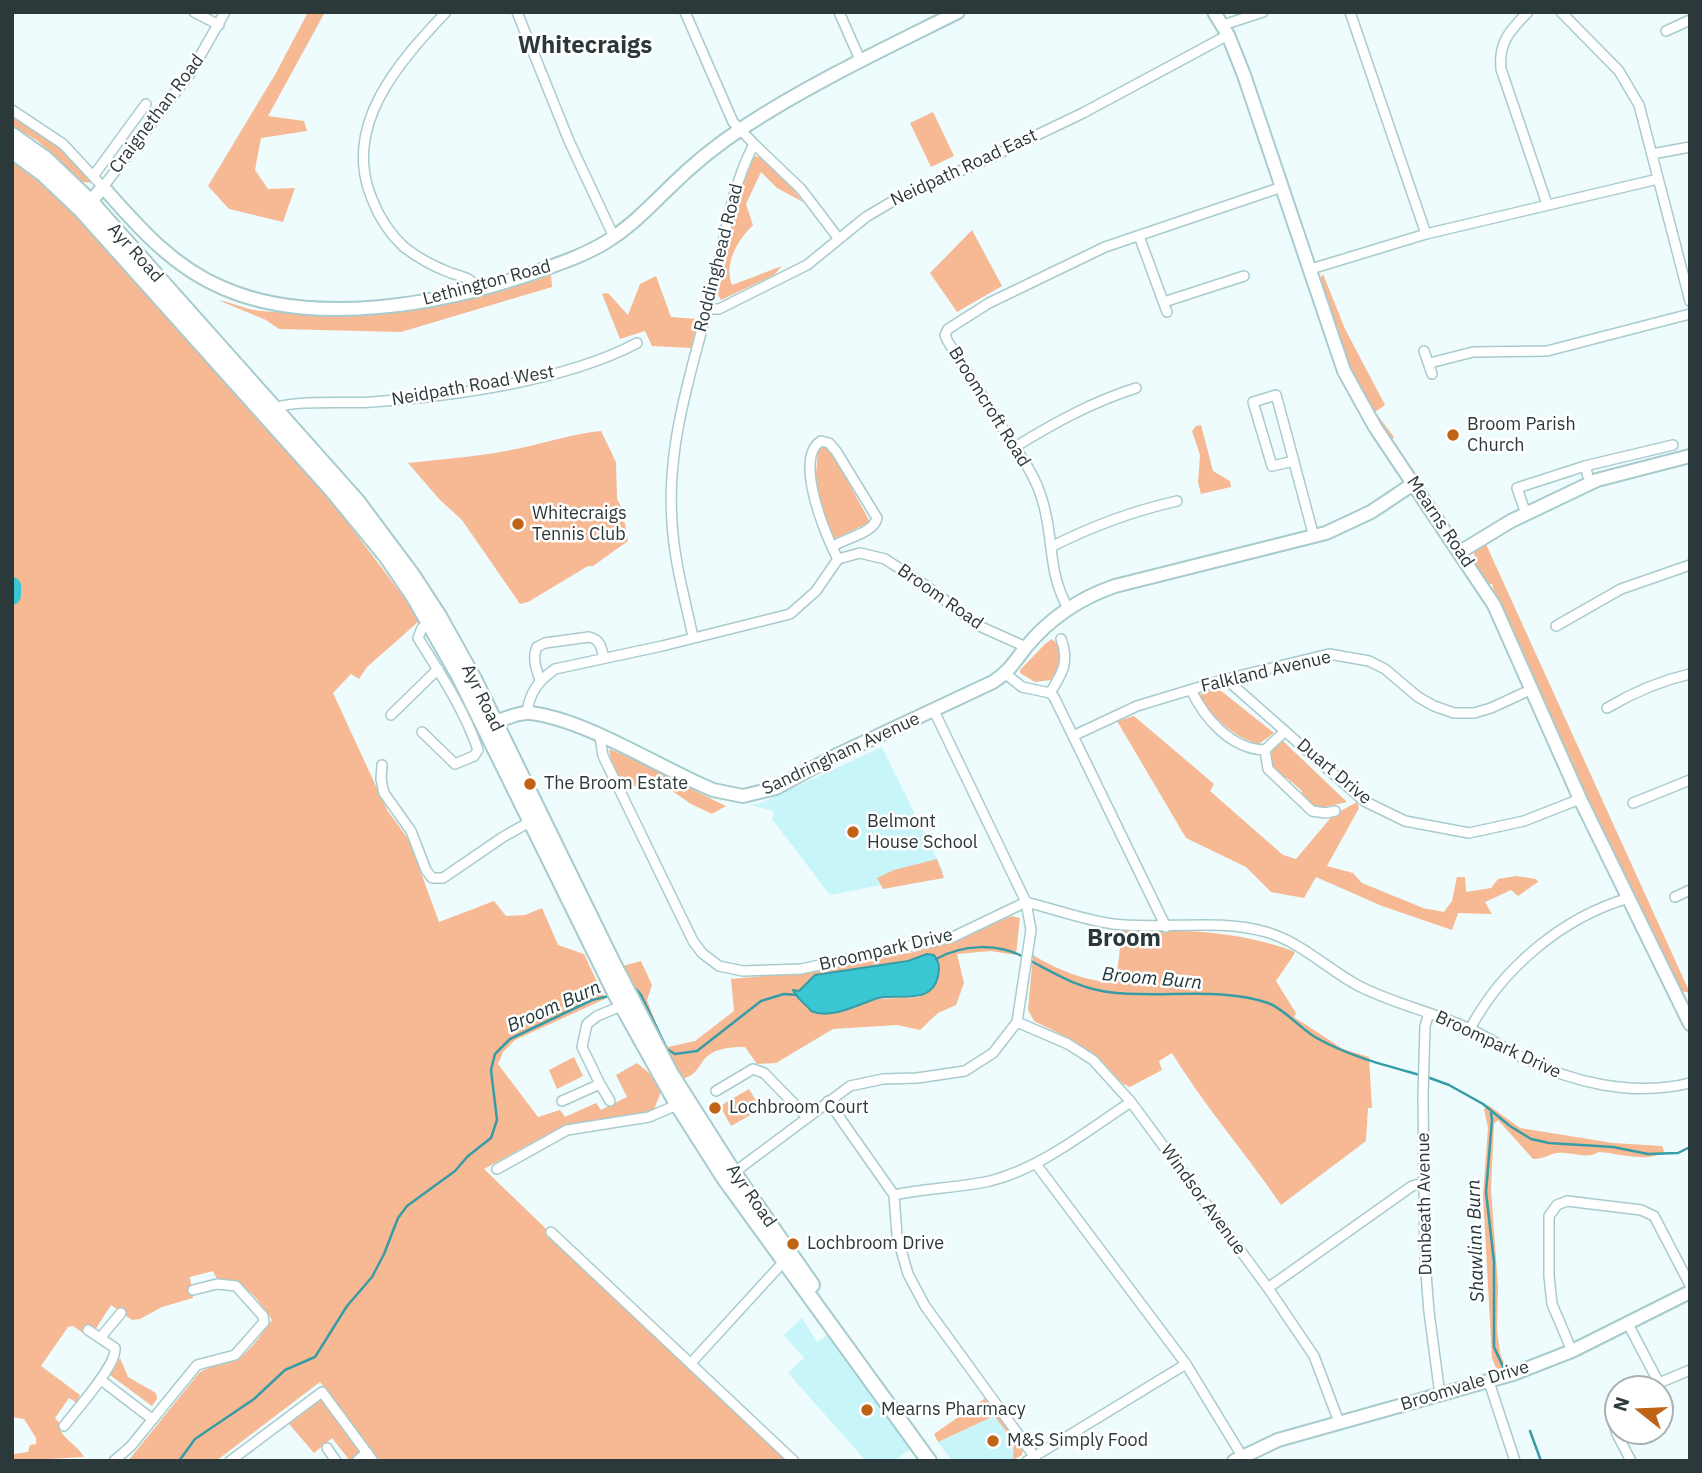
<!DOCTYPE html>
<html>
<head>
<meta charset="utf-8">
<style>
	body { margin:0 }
	#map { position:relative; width:1702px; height:1473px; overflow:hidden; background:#eefcfd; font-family:"IBM Plex Sans",sans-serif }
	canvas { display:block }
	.frame { position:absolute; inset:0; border:14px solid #2b393a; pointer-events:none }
	.north { position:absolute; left:1604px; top:1375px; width:70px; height:70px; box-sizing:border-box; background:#fff; border:2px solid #aab0b0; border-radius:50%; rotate:288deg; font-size:19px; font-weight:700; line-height:28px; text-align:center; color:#2b393a }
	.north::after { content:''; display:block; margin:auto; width:24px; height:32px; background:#c06316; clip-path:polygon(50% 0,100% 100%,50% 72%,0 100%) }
</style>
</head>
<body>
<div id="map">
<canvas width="1702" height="1473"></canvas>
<div class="frame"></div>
<div class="north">N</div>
</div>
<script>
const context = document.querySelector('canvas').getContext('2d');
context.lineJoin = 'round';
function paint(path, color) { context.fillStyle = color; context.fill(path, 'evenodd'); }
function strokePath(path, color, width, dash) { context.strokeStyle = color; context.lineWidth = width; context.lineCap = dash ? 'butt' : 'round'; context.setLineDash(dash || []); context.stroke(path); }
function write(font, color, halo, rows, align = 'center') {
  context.font = font + ' "IBM Plex Sans",sans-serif'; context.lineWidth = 5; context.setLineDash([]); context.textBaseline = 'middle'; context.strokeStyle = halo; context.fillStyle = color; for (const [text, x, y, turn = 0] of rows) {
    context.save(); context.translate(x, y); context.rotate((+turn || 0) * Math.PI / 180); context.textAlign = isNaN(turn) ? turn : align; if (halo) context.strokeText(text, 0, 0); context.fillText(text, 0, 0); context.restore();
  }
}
paint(new Path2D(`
	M882,747L944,873L830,895L772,819L774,811L750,805L761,803Z
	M802,1318L817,1342L829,1334L912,1448L894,1461H866L788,1373L804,1358L784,1335Z
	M994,1416L1014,1441L1013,1460L952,1461L938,1442Z`), '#c8f5fa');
paint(new Path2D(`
	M308,12H325L268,116L304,121L307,131L261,138L255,170L268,189L295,188L283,222L229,209L208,186L276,73Z
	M933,112L954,156L931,167L910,123Z
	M12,114L61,148L97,183L82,182L38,141L12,126Z
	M755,156C775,160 791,187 803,202L777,188L761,172L746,204L753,225C737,241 724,263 732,285L782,266L774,275L721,300L718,295L728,233L750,163Z
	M12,161L54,194L116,260L332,502L415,612L418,622L367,667L359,679L351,674L333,693L387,810L409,840L439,922L494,901L506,916L525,915L542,908L558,945L584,954L605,999L515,1040L503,1052L498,1064L538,1117L560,1110L565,1117L596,1103L601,1110L627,1097L616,1075L637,1063L649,1073L661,1092L654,1109L649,1114L574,1125L550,1133L484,1169L787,1461H378L320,1382L216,1461H128L199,1373C211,1364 229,1366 242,1356C253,1347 263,1332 272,1320C257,1298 246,1280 218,1281L213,1271L190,1277L193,1298L162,1307L140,1319L132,1320L111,1305L95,1330L89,1327L83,1333L73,1326L68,1327L41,1366L80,1395L77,1403L69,1398L55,1418L63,1427L60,1430C66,1441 78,1446 84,1457L12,1461L14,1454L28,1452L30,1445L36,1444V1438L24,1419L12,1417Z
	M972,230L1002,286L957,312L930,273Z
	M1323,274L1345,329L1385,405L1375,412L1394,437L1391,440C1354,394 1338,337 1319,281Z
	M551,275L552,287L401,332L279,329L266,320L218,300C229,302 239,306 249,309C263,312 278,312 292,313C380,320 468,304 551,275Z
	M656,276L671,317L698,319L691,348L652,346L645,331L620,339L602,294L608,293L628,315L640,284Z
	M1201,425L1213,471L1230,481L1231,487L1201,494L1198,482L1200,455L1192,431L1196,426Z
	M601,431L616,462L617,499L622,508L628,541L593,566H588L528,602L520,604L462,520L440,500L408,463C446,459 484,456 521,448C548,442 573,434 601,431Z
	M825,446L835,458L870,522L835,539L831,538L815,486L818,449Z
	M1485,542L1690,993L1680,991L1662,958L1499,608L1492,584H1489L1475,566L1474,550Z
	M1052,639L1061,648C1062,661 1059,670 1051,680L1035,682L1020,673V670L1045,644Z
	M1220,690L1274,733L1259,744C1233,737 1215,719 1199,697L1202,692Z
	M1134,716L1214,784L1210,791L1283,855L1296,859L1333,815L1357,802L1359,808L1327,866L1353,873L1362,883L1406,901L1423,908L1444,912L1452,901L1457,877H1465L1466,892L1491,888L1498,879L1516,876L1536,879L1538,882L1518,896L1511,890L1485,902L1492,914L1458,913L1452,930L1382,906L1316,877L1304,898L1271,892L1246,867L1186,838L1117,721Z
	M1282,740L1347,802L1316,809L1302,797V791L1287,778L1283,781C1269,765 1264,755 1282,740Z
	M609,749C650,765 687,788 726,806L712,814L691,804L649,775L628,791L612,766Z
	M937,859L944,878L883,889L877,878L894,870Z
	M1012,916L1020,918L1016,955L991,951L957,954L964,983L956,1005L938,1013L920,1030L897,1025L833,1029L776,1063L757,1064L745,1047C731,1047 712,1048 703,1061C696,1071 694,1076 682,1079L674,1065L623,966L641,961L652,985L647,1000L660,1034L668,1047L695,1041L734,1011L731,979L786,974L914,952L944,944ZM918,957L933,986L919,997L877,999L831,1013L811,1011L804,1001L797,998L794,990L799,991L815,975L908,961Z
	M1122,930C1180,929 1238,931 1293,951L1295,953L1276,981L1296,1013L1294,1017L1343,1049L1369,1057L1372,1108H1368L1366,1141L1281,1205C1246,1153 1204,1106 1172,1053L1159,1061L1162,1070L1130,1087L1123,1084L1094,1055L1068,1038L1034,1021L1028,1010L1033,955C1059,971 1085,981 1116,983Z
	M574,1057L583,1076L557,1089L549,1070Z
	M749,1089L761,1109L731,1126L720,1106Z
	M1488,1105L1520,1128L1613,1143L1662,1146L1664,1151C1651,1164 1617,1153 1599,1152C1586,1160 1571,1151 1557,1153C1547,1155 1544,1159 1533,1159L1498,1120L1494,1124L1491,1189L1498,1287L1497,1330L1500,1353L1506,1368L1497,1371L1492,1358L1483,1195L1488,1128L1484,1109Z
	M120,1358L128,1377L156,1393L157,1399L152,1406L110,1375Z
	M987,1397L1024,1445L1022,1455L1013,1460L1014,1441L994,1416L938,1442L934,1434Z
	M319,1400H326L361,1450L350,1461L332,1438L314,1453L289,1424Z`), '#f6b993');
const water = new Path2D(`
	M927,954L934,955C939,962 940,967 938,976C932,1006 898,993 878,998C859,1004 831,1020 811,1011C805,1003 795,997 793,990L799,991L815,975L908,961Z`);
paint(water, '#3ac7d4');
strokePath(water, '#369ca6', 2);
strokePath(new Path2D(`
	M936,959C963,944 997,943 1024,957
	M1029,960C1056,974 1078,988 1108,992C1159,999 1219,986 1268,1003C1283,1008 1300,1028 1315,1037C1348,1056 1384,1065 1420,1075
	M633,990L636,989L641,995L667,1049L675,1054L697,1051L761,1001L784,994L797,995
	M1427,1077L1449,1085L1483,1104L1510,1126L1531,1139L1549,1143L1613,1147L1648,1154L1678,1153L1690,1147
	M1491,1113L1492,1120L1486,1192L1494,1262V1347L1504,1369
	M1530,1431L1541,1461
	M179,1461L195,1439L254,1399L285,1370L315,1357L347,1306L372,1277L384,1254L398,1218L407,1206L455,1171L468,1156L491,1138L497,1120L491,1070L495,1054L510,1039L592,1000L609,996`), '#369ca6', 2.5);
strokePath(new Path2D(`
	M12,586V596`), '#3ac7d4', 18);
const street = new Path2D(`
	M194,12L219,25
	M446,12C399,62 341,126 372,199C379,217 390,234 404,247C418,258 435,267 451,273C457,275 466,277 471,281C474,283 475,286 477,289
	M517,12L569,141L614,237
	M685,12L733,122L754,144C730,190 725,239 713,287C694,365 666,440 672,522C674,561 685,599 693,637
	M839,12L861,62
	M1350,12L1426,234
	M1528,12C1510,30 1498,43 1501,69L1547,204
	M1561,12L1619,71L1639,105L1690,301
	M1223,25L1263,12
	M1666,31L1690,20
	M12,110L63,144L103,187L191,72L225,12
	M754,144L801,189L839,239
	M1652,154L1690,147
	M94,175L146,104
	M1139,236L1167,312
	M1311,269L1426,234L1658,179
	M1164,302L1244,276
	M707,309H719L807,265L866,217L893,201L987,159L1083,113L1228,35
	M1424,351L1432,374
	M1430,363L1473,352L1547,351L1690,314
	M272,409C294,399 346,404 372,402C452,396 566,381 637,343
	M1015,447C1054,423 1092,402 1136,388
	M1294,461L1272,466L1253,402L1276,395C1289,442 1301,489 1314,537
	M1590,483L1585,466L1673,445
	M1526,514L1517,488L1585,466
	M832,547C845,538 874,533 877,518L836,451L829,443L821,441C793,458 826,537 838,559
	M1051,547C1092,526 1133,511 1177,501
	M1068,608C1046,570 1055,534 1040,493C1033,473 1020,455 1008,437C988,404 967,373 947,340L945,335L948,329L989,303L1105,247L1282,187
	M1556,626L1621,589L1690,565
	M1006,674L1022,687L1050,693L1054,697L1166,927
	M1226,679L1364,801L1405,821L1469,833L1524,821L1580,799
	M540,680C536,668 532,658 537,647L545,643L589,637C601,640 601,647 604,658
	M1191,690C1205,719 1231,749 1265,750L1268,769L1312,811L1326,813L1335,811
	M1050,693C1062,674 1070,662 1061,639
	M1607,708C1634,692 1659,681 1690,674
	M527,712C530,692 538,681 555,669L662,646L790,614L816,591L838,559L860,553L885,559L925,585L977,625L1026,647
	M391,715L438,669
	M422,732L455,764L474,756L478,750C465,711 440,673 418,638L422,628L433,620
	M1073,736L1137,706L1226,679L1329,654L1369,661L1385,669L1418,697L1434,706L1454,713H1474L1491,708L1530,690
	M600,737L603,756L693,941L702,953L719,966L743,971L801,969L953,937L1026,902C1054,909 1084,920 1113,924C1163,930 1217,918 1266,932C1301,942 1326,968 1357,985C1393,1004 1434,1012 1470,1029C1488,1037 1504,1048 1521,1057C1573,1083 1633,1097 1690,1083
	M1265,750L1285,731
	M382,765L381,779L384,793L411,831L426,870L432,878H443L503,837L533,820
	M1633,803L1690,780
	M1675,897L1690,890
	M1429,1013L1425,1026L1423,1096L1425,1260L1429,1312L1440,1395
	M1017,1022L1068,1044L1093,1060L1131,1102L1268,1288L1314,1356L1339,1422
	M1470,1029C1502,968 1563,917 1629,898
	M600,1084L610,1101
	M716,1091L753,1069L764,1073L807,1117
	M562,1101L600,1084L582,1047L587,1024L597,1016L626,1004
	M828,1101L894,1195L897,1236L908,1274L925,1306L1034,1456
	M1036,1164L1186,1364L1242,1456
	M497,1169L567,1130L649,1117L679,1104
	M732,1174L850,1086L883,1079L917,1078L965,1071L993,1053L1017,1022L1031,930L1026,902L934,711
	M894,1195C926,1188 958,1188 990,1181C1042,1168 1086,1131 1131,1102
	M551,1232L794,1461
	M1268,1288L1412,1186L1423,1183
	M1628,1324L1659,1383L1690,1370
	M100,1338L121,1313
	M1572,1351L1552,1304L1549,1276V1216L1557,1205L1567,1201L1641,1210L1654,1216L1690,1285
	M691,1363L787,1258
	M101,1380L152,1419
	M1489,1382L1515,1461
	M1646,1389L1659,1383
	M1618,1402L1611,1415L1617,1434L1631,1461
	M64,1426C76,1410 117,1365 115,1348L88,1330
	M327,1448L336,1461
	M114,1461L131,1446L197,1365L235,1355L264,1322L263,1316L236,1286L217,1284L193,1290
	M230,1461L322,1392L373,1461
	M357,1461L367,1452
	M1027,1461L1186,1364`);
const secondary = new Path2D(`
	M1214,12L1228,35L1244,75L1344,371L1375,427L1494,605L1580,799L1690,1024
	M86,207L103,187C138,227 173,267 223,288C314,328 443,304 533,273C558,264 583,256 606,242C632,226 648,208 670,187C692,165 718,144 744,127C811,83 886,48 958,12
	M1460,552L1511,521L1597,480L1690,456
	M489,725C500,720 518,712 530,713C585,719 660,768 713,790L743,796L776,788L835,756L993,682C1009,672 1015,661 1026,647C1050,618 1080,598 1115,586L1326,533L1371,512L1413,484
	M1234,1461L1278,1440L1513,1374L1572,1351L1690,1292`);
const primary = new Path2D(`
	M12,135L46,159L91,202L357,501L413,576L439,616L474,679L614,965L671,1074L734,1173L812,1285
	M12,151L42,173L82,211L331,489L386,556L414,597L459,676L615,993L677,1104L724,1178L929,1461`);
strokePath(street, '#a8cbce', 12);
strokePath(secondary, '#a8cbce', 16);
strokePath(primary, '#a8cbce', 18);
strokePath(street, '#fff', 9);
strokePath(secondary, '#fff', 12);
strokePath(primary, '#fff', 14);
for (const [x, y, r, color] of [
	[1453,435,7,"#c06316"],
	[518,524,7,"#c06316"],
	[530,784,7,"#c06316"],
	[853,832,7,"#c06316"],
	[715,1108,7,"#c06316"],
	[793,1244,7,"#c06316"],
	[867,1410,7,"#c06316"],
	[993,1441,7,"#c06316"]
]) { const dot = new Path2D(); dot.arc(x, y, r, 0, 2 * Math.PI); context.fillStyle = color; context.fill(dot); strokePath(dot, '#fff', 2.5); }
write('18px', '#2b393a', '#fff', [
	["Craignethan Road",157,114,-53],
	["Neidpath Road East",964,168,-25],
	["Ayr Road",135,253,48],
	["Roddinghead Road",719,258,-76],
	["Lethington Road",487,283,-15],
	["Neidpath Road West",473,386,-10],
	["Broomcroft Road",989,407,58],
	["Mearns Road",1440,522,56],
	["Broom Road",940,597,35],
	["Falkland Avenue",1266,672,-13],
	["Ayr Road",482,698,64],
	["Sandringham Avenue",841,754,-25],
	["Duart Drive",1334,772,40],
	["Broompark Drive",886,950,-13],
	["Broompark Drive",1498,1045,25],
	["Ayr Road",751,1196,55],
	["Windsor Avenue",1203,1200,54],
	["Dunbeath Avenue",1425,1204,-91],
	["Broomvale Drive",1465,1386,-17]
]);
write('18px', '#2b393a', '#fff', [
	["Broom Parish",1467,425],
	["Church",1467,446],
	["Whitecraigs",532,514],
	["Tennis Club",532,535],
	["The Broom Estate",544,784],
	["Belmont",867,822],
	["House School",867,843],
	["Lochbroom Court",729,1108],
	["Lochbroom Drive",807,1244],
	["Mearns Pharmacy",881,1410],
	["M&S Simply Food",1007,1441]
], 'left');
write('italic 19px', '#1d3437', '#fff', [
	["Broom Burn",1152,979,5],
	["Broom Burn",554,1007,-24],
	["Shawlinn Burn",1476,1241,-92]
]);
write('bold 24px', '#2b393a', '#fff', [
	["Whitecraigs",585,46],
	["Broom",1124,939]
]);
</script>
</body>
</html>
